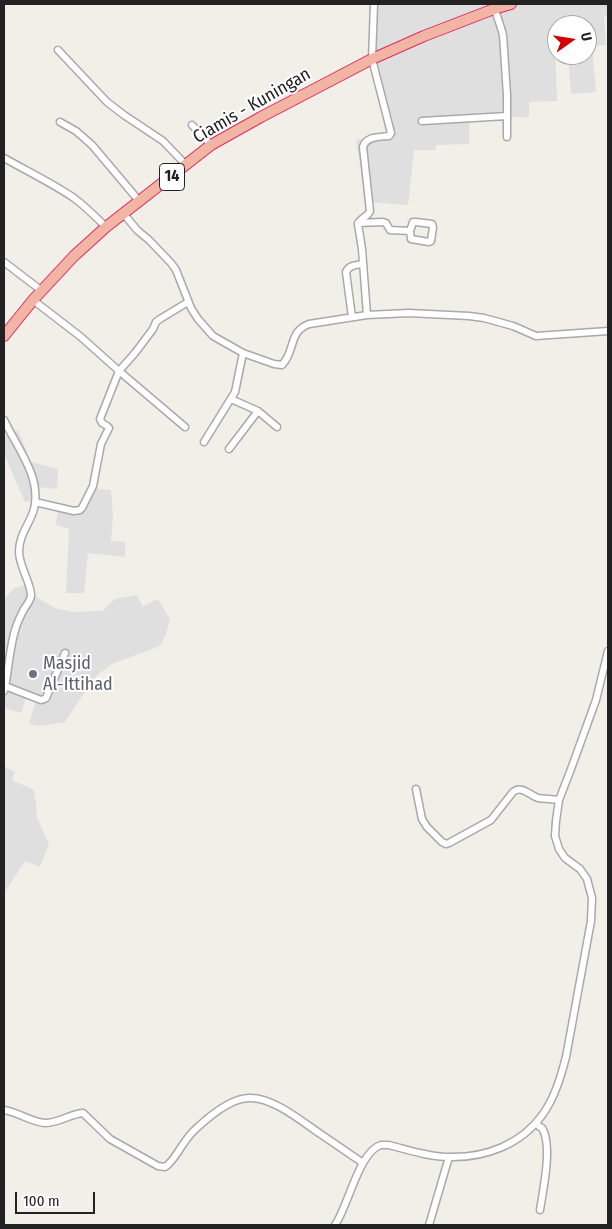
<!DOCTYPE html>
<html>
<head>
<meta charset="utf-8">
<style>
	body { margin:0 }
	#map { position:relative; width:612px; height:1229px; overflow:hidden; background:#f2efe9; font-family:"Fira Sans Condensed",sans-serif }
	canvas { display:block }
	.frame { position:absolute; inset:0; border:5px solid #222; pointer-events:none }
	.north { position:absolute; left:547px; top:15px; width:50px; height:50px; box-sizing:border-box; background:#fff; border:1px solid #a7a7a7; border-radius:50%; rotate:77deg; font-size:14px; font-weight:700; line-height:20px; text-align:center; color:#222 }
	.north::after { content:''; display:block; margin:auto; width:18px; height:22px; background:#d40000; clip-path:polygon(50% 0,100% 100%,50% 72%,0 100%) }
	.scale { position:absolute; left:15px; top:1192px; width:80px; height:22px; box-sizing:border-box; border:2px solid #222; border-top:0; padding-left:6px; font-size:15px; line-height:18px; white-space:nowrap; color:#222; -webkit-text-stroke:4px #fff; paint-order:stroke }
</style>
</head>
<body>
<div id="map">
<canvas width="612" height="1229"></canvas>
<div class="frame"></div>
<div class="north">U</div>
<div class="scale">100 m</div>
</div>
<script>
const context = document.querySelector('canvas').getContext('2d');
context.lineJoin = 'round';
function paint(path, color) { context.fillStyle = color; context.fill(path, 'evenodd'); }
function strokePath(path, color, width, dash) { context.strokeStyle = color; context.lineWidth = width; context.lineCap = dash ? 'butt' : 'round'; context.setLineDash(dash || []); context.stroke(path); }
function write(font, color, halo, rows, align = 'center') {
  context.font = font + ' "Fira Sans Condensed",sans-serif'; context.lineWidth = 4; context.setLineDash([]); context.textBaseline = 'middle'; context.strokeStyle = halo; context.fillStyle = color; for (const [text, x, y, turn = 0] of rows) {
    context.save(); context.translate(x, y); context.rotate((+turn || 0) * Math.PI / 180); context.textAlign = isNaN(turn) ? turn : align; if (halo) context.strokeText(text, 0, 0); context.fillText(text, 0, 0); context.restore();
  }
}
paint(new Path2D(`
	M373,4H487L488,8L502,4H608V16L604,17L606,45L592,46L596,92L571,94L568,55H587V25H557V43H555L557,101L529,102V117L469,118V144L436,145V150H414L408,205L366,202L356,140L386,135L371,61Z
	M18,430L31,462L58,469L57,489L38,487L39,498L25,502L4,454V436Z
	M89,488L111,490L113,516L111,541L125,542V557L88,553L84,593H66L69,529L56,525L59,504L73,508L79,507L81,506Z
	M31,583L36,597L55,608L72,612L102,611L115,599L136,595L143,606L158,599L170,619L166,634L160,646L112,664L100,673L93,680L65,722L40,726L29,724L36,701L26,698L21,713L4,708V602L5,598L14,588Z
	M4,766L15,772L12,780L34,790L36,803L37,818L49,844L40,867L25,861L4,894Z`), '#e0dfdf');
const minor = new Path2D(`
	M493,4L501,28L503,35L507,95V137
	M58,50L107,102L124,115L163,141L186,165
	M422,121L507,116
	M60,122L76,131L92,145L140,202
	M192,125L211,145
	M4,158C27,171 52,183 74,198C86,207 96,217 106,227
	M123,213L137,230L149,240L171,263L176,270L191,308L198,319L213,336L243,353L235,392L204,442
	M413,222H416L432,224L433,227L431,241L429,242L411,239L410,231Z
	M358,223L383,222L386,223L390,230L410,231
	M4,262L42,291
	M33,300L81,337L119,371L185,427
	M367,315L362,249L358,224C360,218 368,217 370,211L363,147C366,136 380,137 389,136L391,133L372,59L374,4
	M352,317L346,272C349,265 356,265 362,264
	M243,353L274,364L282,365C296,350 288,332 309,324L367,315L409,313L469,316L484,318L513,326L536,336L608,331
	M258,411L277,427
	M4,420C16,446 42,477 34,509C30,524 19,534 19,552C19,566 32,585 31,596C30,601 27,605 24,609C21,615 18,621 16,627C9,648 9,670 4,691
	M229,449L258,411L231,399
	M35,502L74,511L80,510L82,508L93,486L101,444L109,428L107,426L102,423L100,419L119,371L135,353L153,329L156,322L160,319L188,302
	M5,686L41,700L44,699L46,698L65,653
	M416,789L422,819L427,827L442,842L446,844L449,843L491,820L513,792C522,785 529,795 538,798C545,799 552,799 559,800
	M4,1110C18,1112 31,1122 45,1123C59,1123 70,1114 83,1113L110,1139L158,1166L165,1167C173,1162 178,1151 184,1143C188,1137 193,1131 199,1126C211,1115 230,1099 248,1098C271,1096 300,1120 319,1133C334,1143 348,1153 363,1163
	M536,1123C537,1125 540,1127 542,1128C553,1145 543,1190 540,1210
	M335,1225C348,1207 359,1151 381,1145C384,1145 386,1145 389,1145C409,1150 429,1157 449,1157C486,1158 522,1144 543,1114C555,1097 561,1076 566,1057L591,921L592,898L587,879L580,869L565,858L559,849L555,836L556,821L559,800L571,769L596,700L608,651
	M429,1225L449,1157`);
const trunk = new Path2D(`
	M4,336L33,300L74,256L106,227L211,145L261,117L372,59L424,36L494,9L511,4`);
strokePath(minor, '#a9a9a9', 9);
strokePath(trunk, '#dc2a67', 12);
strokePath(minor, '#fff', 6);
strokePath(trunk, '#f2b4a3', 10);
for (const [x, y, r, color] of [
	[33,674,5,"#6b7280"]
]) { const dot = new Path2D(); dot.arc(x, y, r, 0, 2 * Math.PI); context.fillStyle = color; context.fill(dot); strokePath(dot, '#fff', 2); }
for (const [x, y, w] of [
	[172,177,25]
]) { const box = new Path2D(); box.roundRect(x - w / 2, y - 13.5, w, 27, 4); context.fillStyle = '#fff'; context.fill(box); strokePath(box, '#222', 1); }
write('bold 16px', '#222', null, [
	["14",172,177]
]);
write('18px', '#222', '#fff', [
	["Ciamis - Kuningan",252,106,-30]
]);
write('18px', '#5b616d', '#fff', [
	["Masjid",43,664],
	["Al-Ittihad",43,685]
], 'left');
</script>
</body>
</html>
